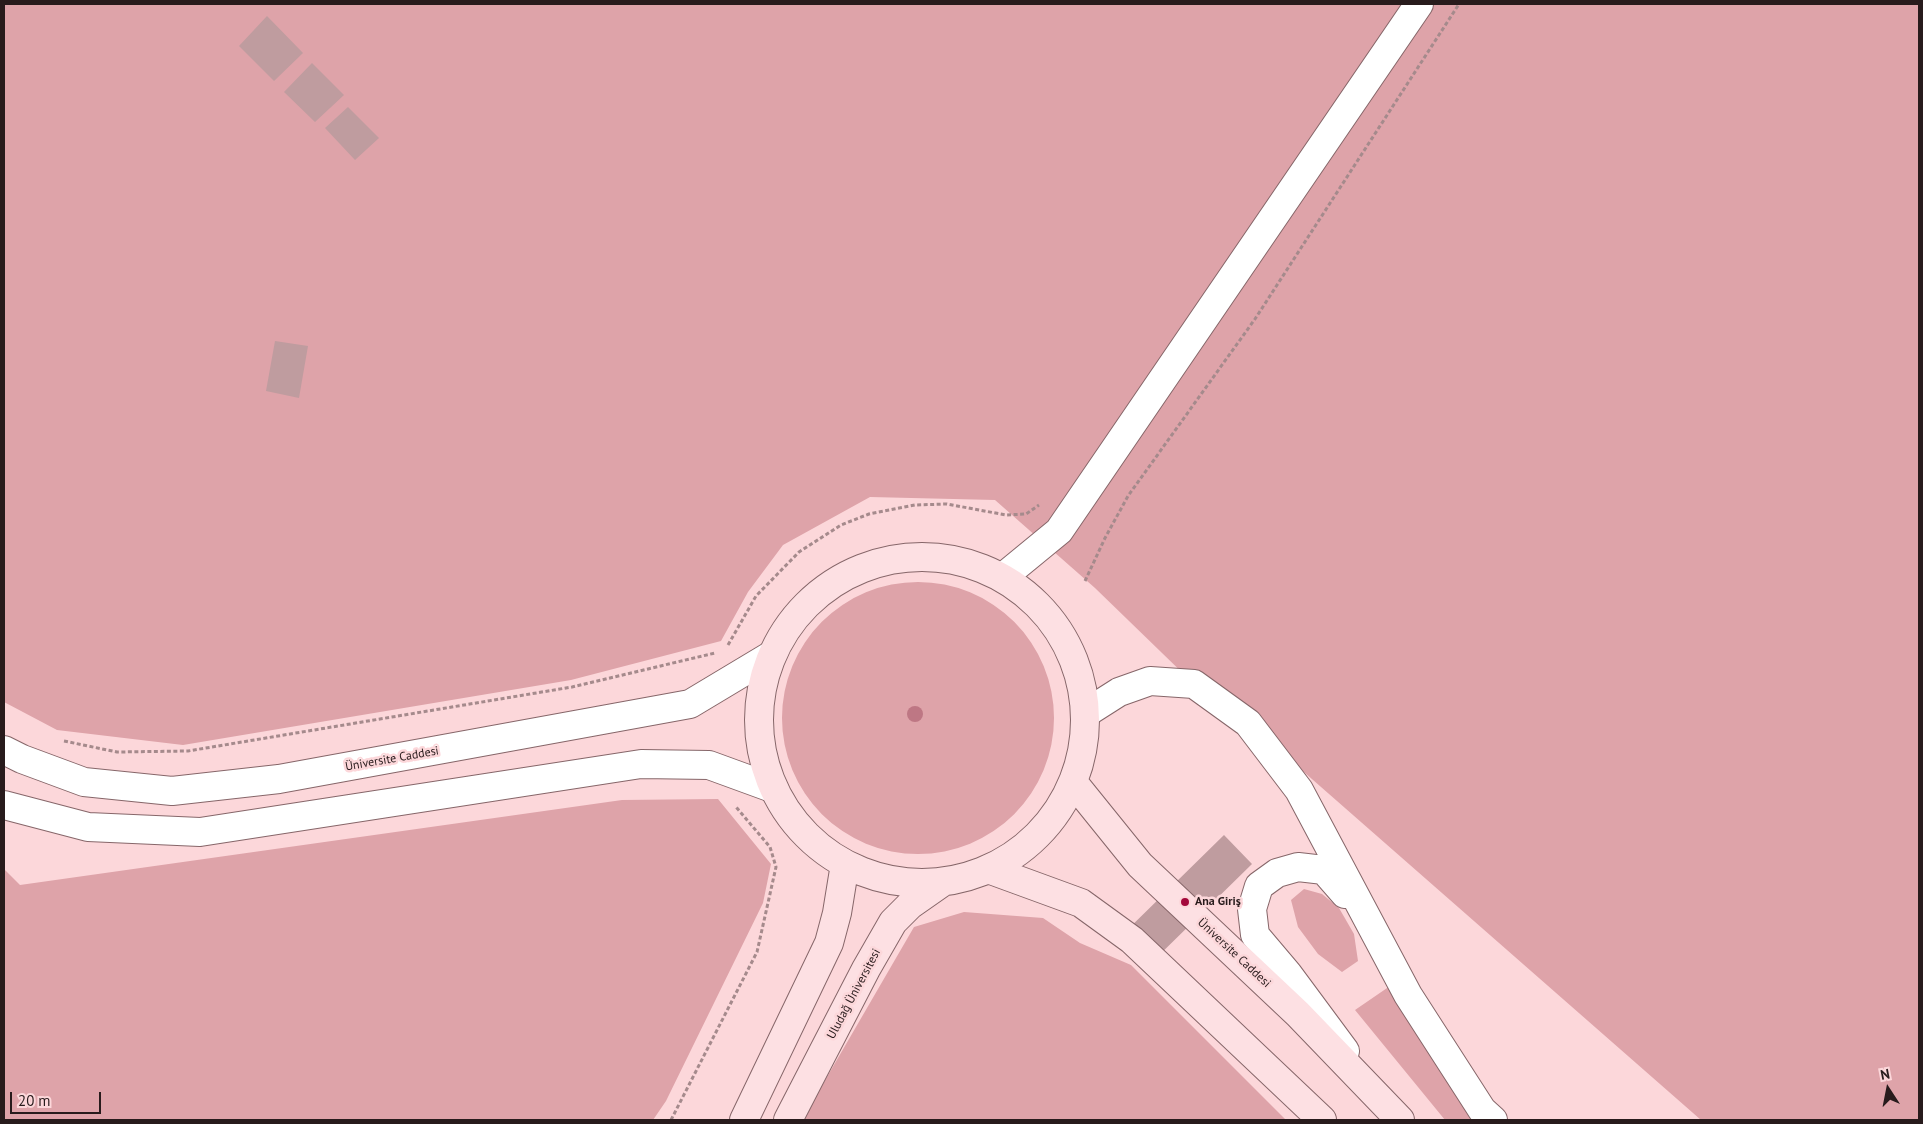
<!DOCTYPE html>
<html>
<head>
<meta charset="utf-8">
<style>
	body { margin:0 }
	#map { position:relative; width:1923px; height:1124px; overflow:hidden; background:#fcd7da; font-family:"PT Sans",sans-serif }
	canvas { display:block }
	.frame { position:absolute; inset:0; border:5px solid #281b1c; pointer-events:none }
	.north { position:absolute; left:1863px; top:1064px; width:50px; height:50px; -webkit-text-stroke:4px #fcd7da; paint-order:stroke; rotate:349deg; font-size:14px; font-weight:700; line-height:20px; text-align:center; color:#281b1c }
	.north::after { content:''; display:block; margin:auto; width:18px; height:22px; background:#281b1c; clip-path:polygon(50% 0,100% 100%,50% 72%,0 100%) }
	.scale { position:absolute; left:10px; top:1092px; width:91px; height:22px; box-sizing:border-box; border:2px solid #281b1c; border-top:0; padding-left:6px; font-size:15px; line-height:18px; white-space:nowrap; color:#281b1c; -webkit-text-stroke:4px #fcd7da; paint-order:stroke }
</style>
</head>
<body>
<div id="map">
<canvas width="1923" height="1124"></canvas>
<div class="frame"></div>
<div class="north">N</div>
<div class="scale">20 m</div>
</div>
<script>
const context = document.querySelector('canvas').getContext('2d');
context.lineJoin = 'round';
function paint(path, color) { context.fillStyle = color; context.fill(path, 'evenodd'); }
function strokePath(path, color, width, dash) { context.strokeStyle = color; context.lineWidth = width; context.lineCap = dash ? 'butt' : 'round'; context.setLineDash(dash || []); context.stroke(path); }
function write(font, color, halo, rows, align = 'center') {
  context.font = font + ' "PT Sans",sans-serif'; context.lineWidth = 5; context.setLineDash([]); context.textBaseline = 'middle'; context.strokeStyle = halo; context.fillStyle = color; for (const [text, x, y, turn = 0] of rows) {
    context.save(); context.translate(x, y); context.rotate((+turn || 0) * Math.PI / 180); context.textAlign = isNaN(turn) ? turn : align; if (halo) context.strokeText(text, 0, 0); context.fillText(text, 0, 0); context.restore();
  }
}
paint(new Path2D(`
	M4,4H1919V1120H1701L1248,723L1194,684L1095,588L995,500L870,497L783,545L748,592L721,641L571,680L183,745L57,730L4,702Z
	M782 718a136 136 0 1 1 272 0a136 136 0 1 1-272 0Z
	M718,799L771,864L763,903L666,1101L653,1120H4V869L20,885L622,800Z
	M1304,889L1322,894L1339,908L1354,934L1358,961L1342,972L1318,954L1298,927L1291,900Z
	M964,912L1043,918L1080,943L1131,965L1286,1120H802L914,927Z
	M1390,986L1480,1120H1445L1355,1010Z`), '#dea3a9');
paint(new Path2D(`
	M267,16L303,53L274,81L239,46Z
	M312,63L344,95L315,122L284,92Z
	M348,107L379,138L355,160L325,128Z
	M275,341L308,346L299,398L266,391Z
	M1224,835L1252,864L1146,968L1118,939Z`), '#bf9c9f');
const tertiary = new Path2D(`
	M1003,577L1059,531L1419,4
	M1086,713L1119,692L1150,681L1194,684L1248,723L1299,790L1408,995L1482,1110L1493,1120
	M4,750L22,759L84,782L172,791L279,779L690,704L770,656
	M4,805L88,827L200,832L641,764L709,765L772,788
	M1345,1051L1288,974L1255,935L1252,909L1259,886L1277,873L1298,867L1324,870L1345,894`);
const secondary = new Path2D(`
	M759 720a163 163 0 1 1 326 0a163 163 0 1 1-326 0Z
	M1073,782L1140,865L1298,1014L1400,1120
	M988,869L1081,903L1132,940L1322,1120
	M744,1120L829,943L837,913L845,864
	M788,1120L866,969L893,922L910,905L940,884`);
strokePath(tertiary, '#866669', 30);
strokePath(secondary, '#866669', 30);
strokePath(new Path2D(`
	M1085,581L1105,538L1128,496L1255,319L1459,4
	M728,645L756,596L799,552L841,525L869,514L915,505L947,504L1006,515L1026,514L1039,505
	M64,741L117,752L188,751L572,687L715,653
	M671,1120L757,952L776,867L770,847L736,807`), '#a58a8c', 3, [4, 2.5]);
strokePath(tertiary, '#fff', 28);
strokePath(secondary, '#fde0e3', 28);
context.fillStyle = '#be7784';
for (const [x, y] of [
	[915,714]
]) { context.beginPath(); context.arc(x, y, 8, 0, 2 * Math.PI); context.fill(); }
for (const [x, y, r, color] of [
	[1185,902,5,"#a4083b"]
]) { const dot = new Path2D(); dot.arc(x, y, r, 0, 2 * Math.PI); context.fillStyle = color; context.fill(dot); strokePath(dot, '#fcd7da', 2); }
write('12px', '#281b1c', '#fcd7da', [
	["Üniversite Caddesi",392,759,-10],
	["Üniversite Caddesi",1234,953,43],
	["Uludağ Üniversitesi",854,994,-62]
]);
write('bold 12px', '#281b1c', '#fcd7da', [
	["Ana Giriş",1195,902]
], 'left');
</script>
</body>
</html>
